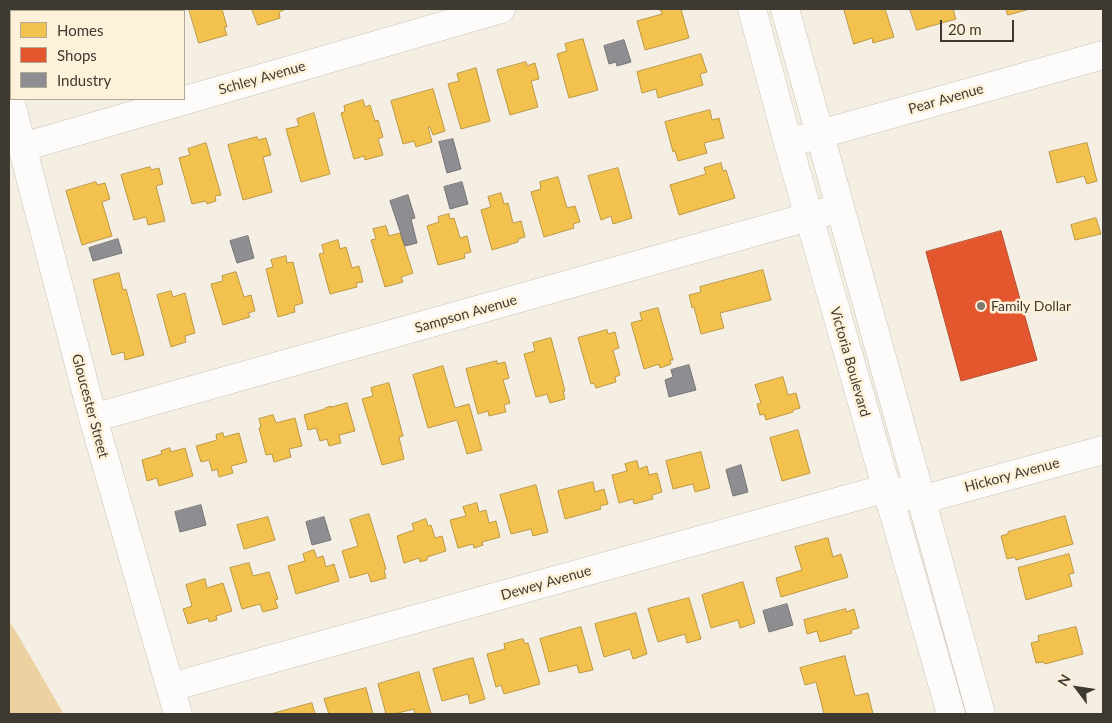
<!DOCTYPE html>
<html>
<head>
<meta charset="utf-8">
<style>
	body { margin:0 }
	#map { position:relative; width:1112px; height:723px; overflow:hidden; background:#f5eee2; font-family:Lato,sans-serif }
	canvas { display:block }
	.frame { position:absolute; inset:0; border:10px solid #3f3a31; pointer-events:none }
	.legend { position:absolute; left:10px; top:10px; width:175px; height:90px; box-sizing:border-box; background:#fdf1da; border:1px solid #b1a896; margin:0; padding:6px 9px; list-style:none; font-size:15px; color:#3f3a31 }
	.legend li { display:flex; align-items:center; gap:10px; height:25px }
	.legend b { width:25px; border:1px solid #b1a896 }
	.north { position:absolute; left:1052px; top:663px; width:50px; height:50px; -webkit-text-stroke:4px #fdf1da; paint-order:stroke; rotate:301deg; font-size:14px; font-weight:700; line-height:20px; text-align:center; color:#3f3a31 }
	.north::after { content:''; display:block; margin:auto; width:18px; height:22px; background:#3f3a31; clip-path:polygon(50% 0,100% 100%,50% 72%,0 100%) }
	.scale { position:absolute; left:940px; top:20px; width:74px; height:22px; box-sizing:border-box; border:2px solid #3f3a31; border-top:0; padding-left:6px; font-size:15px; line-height:18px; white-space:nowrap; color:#3f3a31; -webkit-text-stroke:4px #fdf1da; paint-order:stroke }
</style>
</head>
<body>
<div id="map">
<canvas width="1112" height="723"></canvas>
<div class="frame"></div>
<ul class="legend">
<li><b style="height:14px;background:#f2c14e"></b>Homes</li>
<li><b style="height:14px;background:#e4572e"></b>Shops</li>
<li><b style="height:14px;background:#8d8d92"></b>Industry</li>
</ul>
<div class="north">N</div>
<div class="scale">20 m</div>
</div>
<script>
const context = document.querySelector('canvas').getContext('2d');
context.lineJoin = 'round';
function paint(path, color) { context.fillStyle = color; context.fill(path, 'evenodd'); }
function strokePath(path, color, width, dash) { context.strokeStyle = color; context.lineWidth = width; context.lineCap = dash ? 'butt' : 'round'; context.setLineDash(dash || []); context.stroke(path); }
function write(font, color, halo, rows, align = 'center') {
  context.font = font + ' Lato,sans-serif'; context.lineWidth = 5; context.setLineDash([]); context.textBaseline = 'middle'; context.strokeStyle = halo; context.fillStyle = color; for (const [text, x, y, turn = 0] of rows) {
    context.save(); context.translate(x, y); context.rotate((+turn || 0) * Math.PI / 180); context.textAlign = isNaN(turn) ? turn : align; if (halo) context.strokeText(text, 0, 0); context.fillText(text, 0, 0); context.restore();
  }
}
paint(new Path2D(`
	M9,620L62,711L63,714H9Z`), '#ecd1a1');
const homes = new Path2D(`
	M189,9H222L227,27H224L227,35L199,43Z
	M252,9H284V10L279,12L280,18L258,25Z
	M660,9H681L689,38L645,50L637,21L662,14Z
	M844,9H885L894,37L873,43L872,38L854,44Z
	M910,9H953L956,19L917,30Z
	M1006,9H1030L1008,15Z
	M583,39L598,90L569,98L557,54L567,51L565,44Z
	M701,54L707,72L700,74L703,85L658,98L656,89L642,93L637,72Z
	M526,62L527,66L535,63L539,79L531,81L538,107L510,115L497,70Z
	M476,68L490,121L461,129L448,84L459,81L457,74Z
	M433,89L445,131L433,135L430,127H428L432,142L416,147L414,141L403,144L391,101Z
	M363,100L365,107L370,105L375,121L378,120L383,137L378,139L383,155L365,160L364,156L354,159L341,113L345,112L344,106Z
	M710,110L712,120L719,118L724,138L704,143L707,153L678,161L675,151L673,152L665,122Z
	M314,113L330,174L301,182L286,129L299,126L297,119Z
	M257,137L258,140L266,138L271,155L263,157L272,192L243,200L228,145Z
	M206,143L221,195L215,196L216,201L207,204L206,201L192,204L179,158L190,155L188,149Z
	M1087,143L1097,181L1087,184L1084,176L1057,183L1049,152Z
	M721,163L723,171L726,170L735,198L679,215L670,185L706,174L704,168Z
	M150,167L151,170L159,168L163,184L156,186L165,221L148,225L146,217L134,220L121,175Z
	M618,168L632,218L613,224L611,216L601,220L588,176Z
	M558,177L567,208L575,206L580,222L573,224L574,228L544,237L531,192L541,189L540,182Z
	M96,182L97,185L105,183L110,199L102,202L112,236L82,245L66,191Z
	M501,193L504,204L508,203L513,223L521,221L525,237L518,239V242L492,250L481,210L491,207L488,197Z
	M449,214L450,219L454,218L460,238L467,236L471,252L464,254L465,258L438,265L427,226L439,222L438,217Z
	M1096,218L1101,234L1075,240L1071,225Z
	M386,226L389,236L400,233L413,273L401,277L403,282L385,287L371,240L376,239L373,229Z
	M338,240L340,249L346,247L352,268L359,266L363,282L356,283L357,287L330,294L319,254L324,253L322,245Z
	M286,256L287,263L293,262L303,303L294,306L295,312L278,317L266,269L273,267L271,260Z
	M763,270L771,300L720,313L724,328L701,334L694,307L692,308L689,295L701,292L700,287Z
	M236,272L244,297L251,295L255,311L248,313L250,317L223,325L211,284L223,281L222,276Z
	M119,273L123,290L126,289L144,355L125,360L124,352L112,355L93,280Z
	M171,291L173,297L185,293L195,333L185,336L186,342L171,347L157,295Z
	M658,308L673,360H670L671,364L660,368L659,364L644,369L631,323L642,320L640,313Z
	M607,330L608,334L615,332L619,348L613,350L620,375L615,377L616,382L596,388L594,383L591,384L578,338Z
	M551,338L565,391H563L565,399L550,403L547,394L536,397L524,354L535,351L533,343Z
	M497,361V364L505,362L509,378L503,380L510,403L504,405L506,412L489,416L488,411L478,414L466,369Z
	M443,366L455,408L469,404L482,450L467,454L457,420L428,428L413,375Z
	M783,377L788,395L796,393L800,408L793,410V412L766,420L764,414L760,415L757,404L761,403L755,385Z
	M389,383L403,436L399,437L404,459L382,465L362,399L373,396L371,388Z
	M347,403L355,431L339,435L341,443L329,446L327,439L320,441L316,428L308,430L304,415L325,409V408L331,406V407Z
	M273,415L276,423L295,418L302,446L289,449L291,457L274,462L272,454L266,455L259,428L261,427L259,419Z
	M798,430L810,473L782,481L770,438Z
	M223,433L224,437L239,433L247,462L231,466L233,473L219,477L217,469L212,471L209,460L201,462L196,446L217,440L216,435Z
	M170,448L171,452L185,448L193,476L159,486L157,478L147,481L142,460L162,454L161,451Z
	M701,452L710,488L695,492L693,484L673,489L666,461Z
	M637,461L639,469L647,466L649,475L657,473L662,492L652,495L653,499L634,504L633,499L619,503L612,475L627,471L625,464Z
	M593,482L595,492L604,489L608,504L600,506L601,509L565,519L558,491Z
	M536,485L548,532L533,536L531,529L511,534L500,495Z
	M477,503L479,512L486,510L489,523L496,521L500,537L482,542L483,545L474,548L473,544L458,548L450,520L466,516L463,507Z
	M369,514L386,569L384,570L386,578L371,582L368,573L350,578L342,551L358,546L350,520Z
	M1065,516L1073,544L1016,560L1015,557L1007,559L1001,536L1008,534V532Z
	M268,517L275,540L244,549L237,525Z
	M426,519L428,526L431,525L435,538L442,536L446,551L427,557V560L420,562L419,558L404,563L397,536L414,530L412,524Z
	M828,538L833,557L841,554L848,577L781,597L776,578L802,570L795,547Z
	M314,550L317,558L323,556L326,567L334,564L339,581L296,594L288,566L305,561L303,554Z
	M1069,554L1074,573L1069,574L1072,586L1026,600L1018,568Z
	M249,563L253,576L269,572L278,599L275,600L278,608L263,612L260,604L242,609L230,568Z
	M205,579L207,588L223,583L232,611L216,616L217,620L209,622L208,618L188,624L183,609L192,606L186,585Z
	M743,582L755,623L740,628L738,620L711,628L702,595Z
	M689,598L701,639L687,643L685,634L658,642L648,609Z
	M846,609V612L854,609L859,628L851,630L852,633L820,642L817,631L807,634L804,620Z
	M636,613L647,654L633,659L630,649L604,657L595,624Z
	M581,627L593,670L579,673L577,665L549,672L540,639Z
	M1076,627L1083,654L1045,664L1044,662L1036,663L1031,643L1039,641L1038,636Z
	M523,639L525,644L528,643L540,684L504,694L501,685L496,687L487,654L505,649L504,644Z
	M845,656L855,696L868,693L873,714H824L816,682L805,685L800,668Z
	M473,658L485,699L470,704L468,694L442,701L433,669Z
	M419,672L431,714H415L414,709L394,714H386L378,684Z
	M366,688L373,714H329L324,699Z
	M312,703L315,714H271Z`);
paint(homes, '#f2c14e');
strokePath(homes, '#bc9845', 1);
const shops = new Path2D(`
	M1001,231L1037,360L961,381L926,252Z`);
paint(shops, '#e4572e');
strokePath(shops, '#b24e2f', 1);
const industry = new Path2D(`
	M12,9H42L43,11H13Z
	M624,40L631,62L617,66L616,62L609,64L604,46Z
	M453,139L461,169L447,173L439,142Z
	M462,182L468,204L450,209L444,187Z
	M408,195L415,218L411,219L417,243L405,246L390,201Z
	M248,236L254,258L237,263L230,241Z
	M118,239L122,253L93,261L89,248Z
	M689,365L696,390L669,397L665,380L673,377L671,370Z
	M741,465L748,492L733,496L726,470Z
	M201,505L206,525L180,532L175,512Z
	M324,517L331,540L312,545L306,522Z
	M787,604L793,625L769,632L763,611Z`);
paint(industry, '#8d8d92');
strokePath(industry, '#767475', 1);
const street = new Path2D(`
	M9,96L93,418L178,714
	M788,143L1103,55
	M23,147L501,9
	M93,418L840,208
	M171,687L887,488L921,500L1103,450`);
const secondary = new Path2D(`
	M752,9L788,143L951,714
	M785,9L981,714`);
strokePath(street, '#c8c3b9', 29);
strokePath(secondary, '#c8c3b9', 29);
strokePath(street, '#fefcfb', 28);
strokePath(secondary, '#fefcfb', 28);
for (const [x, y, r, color] of [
	[981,306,5,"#7f796f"]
]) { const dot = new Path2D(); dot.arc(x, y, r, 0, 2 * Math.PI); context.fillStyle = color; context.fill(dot); strokePath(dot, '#fdf1da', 2); }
write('14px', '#3f3a31', '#fdf1da', [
	["Schley Avenue",262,78,-16],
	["Pear Avenue",946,99,-16],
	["Sampson Avenue",466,314,-16],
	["Victoria Boulevard",850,362,74],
	["Gloucester Street",90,406,75],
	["Hickory Avenue",1012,475,-15],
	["Dewey Avenue",546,583,-16]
]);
write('14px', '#3f3a31', '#fdf1da', [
	["Family Dollar",991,306]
], 'left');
</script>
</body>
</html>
